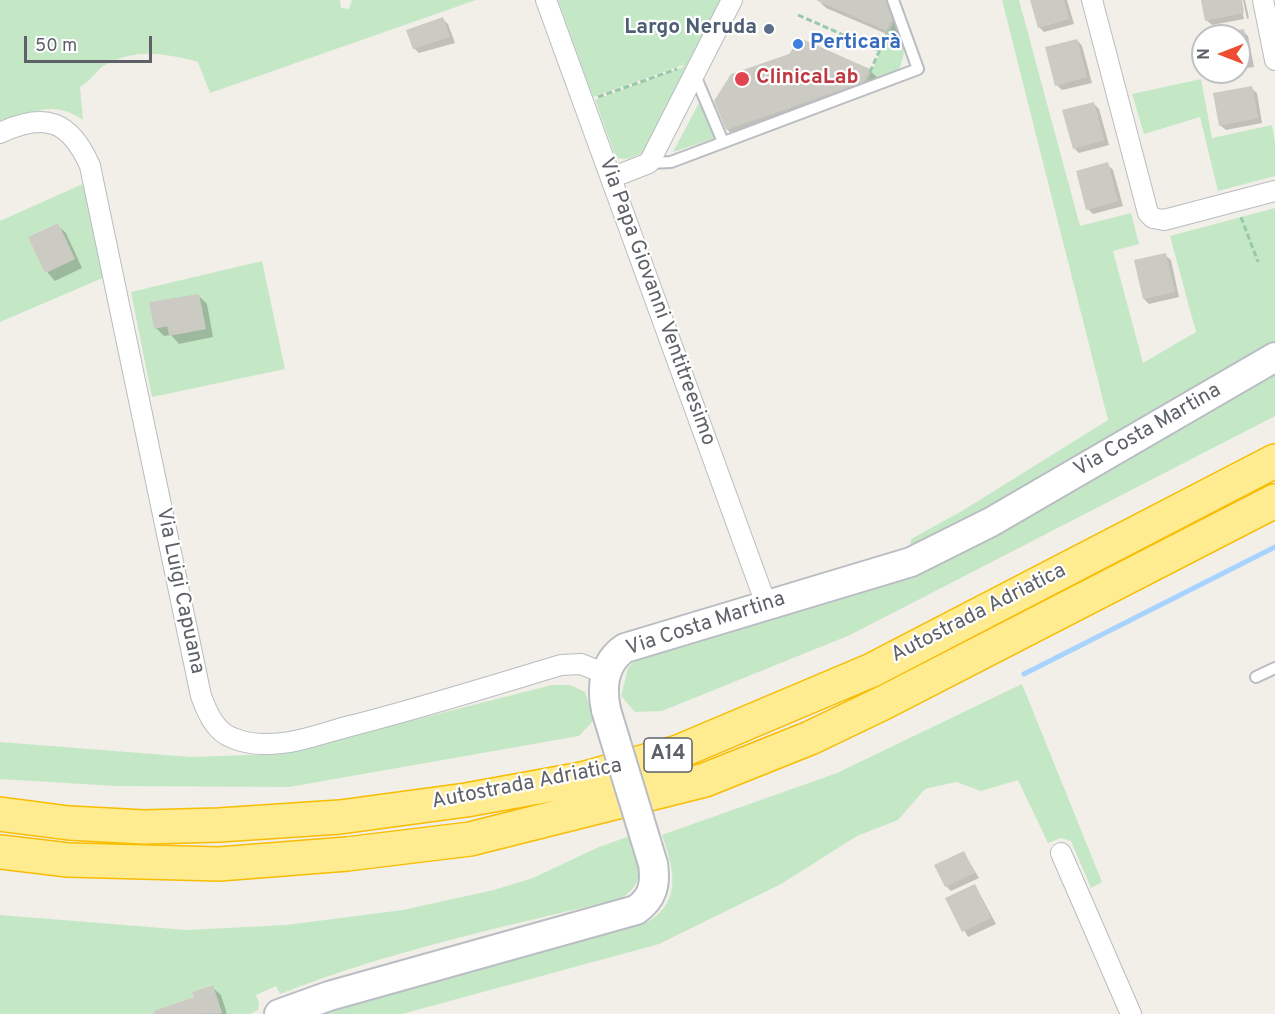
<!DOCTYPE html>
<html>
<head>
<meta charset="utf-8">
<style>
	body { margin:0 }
	#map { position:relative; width:1275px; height:1014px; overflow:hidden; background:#f1efe7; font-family:Overpass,sans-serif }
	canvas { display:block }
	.north { position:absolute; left:1191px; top:24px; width:60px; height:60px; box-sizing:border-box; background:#fff; border:2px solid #bfc0c3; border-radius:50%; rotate:270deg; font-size:16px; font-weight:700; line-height:24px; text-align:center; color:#5e6268 }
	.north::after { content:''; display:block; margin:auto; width:21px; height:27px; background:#ed4d31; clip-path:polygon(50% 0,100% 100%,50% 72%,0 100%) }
	.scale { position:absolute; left:24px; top:36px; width:128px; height:27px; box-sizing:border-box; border:3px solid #5e6268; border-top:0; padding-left:8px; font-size:18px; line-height:21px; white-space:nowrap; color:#5e6268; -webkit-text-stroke:4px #fff; paint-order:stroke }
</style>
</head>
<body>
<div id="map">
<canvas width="1275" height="1014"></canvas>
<div class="north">N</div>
<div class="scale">50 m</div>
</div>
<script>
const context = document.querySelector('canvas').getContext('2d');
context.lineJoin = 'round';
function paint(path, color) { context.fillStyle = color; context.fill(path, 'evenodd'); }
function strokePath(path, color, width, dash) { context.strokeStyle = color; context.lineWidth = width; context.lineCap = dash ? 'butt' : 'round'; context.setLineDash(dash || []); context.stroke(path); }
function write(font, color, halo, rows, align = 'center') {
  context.font = font + ' Overpass,sans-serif'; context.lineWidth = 4.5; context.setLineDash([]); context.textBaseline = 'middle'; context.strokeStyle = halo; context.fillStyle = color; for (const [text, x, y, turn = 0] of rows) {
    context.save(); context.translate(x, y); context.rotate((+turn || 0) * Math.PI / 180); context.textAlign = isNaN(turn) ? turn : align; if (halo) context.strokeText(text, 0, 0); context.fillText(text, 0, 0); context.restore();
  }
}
paint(new Path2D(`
	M0,0H340L341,8L349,9L352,0H476L210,93L198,62C165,53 136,48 105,65C98,68 92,80 80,87L83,120C54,99 30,112 0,125Z
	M558,0H722L643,153L627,159L616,158L595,100L683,67V65L593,97Z
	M1002,0H1019L1080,226L1131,213L1139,244L1113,251L1143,363L1196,332L1170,236L1275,208V346L1012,498L910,547L911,539L962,511L1108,420Z
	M895,19C903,39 908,50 899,69L866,84Z
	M1201,79L1212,138L1272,125L1275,143V176L1218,191L1200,117L1144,134L1132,94Z
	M701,99L715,138L673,152Z
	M85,183L105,277L0,322V221ZM58,223L75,259L46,273L28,237Z
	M262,261L285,369L152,397L131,292ZM199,295L206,329L169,335L167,326L154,328L149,302Z
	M1275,373V416L850,635L662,711L635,712L621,696L628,668L642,653L921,573Z
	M1022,684L1102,882L1091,888L1071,841L1061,838L1048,843L1018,780L981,791L956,782L925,789L898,820L857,836L781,884L659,944L402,1014H315L325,1009L649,921C683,900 673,867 662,835L837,773Z
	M552,685H570L585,692L594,720L579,736L289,787L116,786L0,779V742L191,757L279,754Z
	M630,836C638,864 649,881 620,899C506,926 389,951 280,994L276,986L256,995L259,1003L258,1010L250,1014H219L222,1013L212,985L192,992L194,997L153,1011L154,1014H0V915L187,930L286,925L403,910L494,890L533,878L599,847Z`), '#c4e8c6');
paint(new Path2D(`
	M818,0H889L900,29L896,38L826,8Z
	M1032,0H1067L1074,24L1044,32L1039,27Z
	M1203,0H1240L1244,19L1212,25L1206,20Z
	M1243,0H1245L1249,18L1247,19Z
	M443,19L448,24L455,43L419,53L414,48Z
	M1243,31L1248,36L1254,67L1239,69V36H1215Z
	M1077,40L1082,46L1092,83L1062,90L1057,85Z
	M869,70L878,78L872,90L735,138L727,129Z
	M1251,88L1257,93L1262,123L1226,130L1220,125Z
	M1093,103L1099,109L1109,145L1079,153L1074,148Z
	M1107,164L1113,170L1123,206L1093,214L1088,209Z
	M57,225L66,233L82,268L55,281L47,272L30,238Z
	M1165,255L1171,260L1179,297L1149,304L1144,299Z
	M199,296L207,304L213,337L179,344L171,335L164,336L156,328Z
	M964,853L979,878L951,891L946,886Z
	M975,885L996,924L968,937L947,899Z
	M212,987L221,995L227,1014H155L154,1012L196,998Z`), '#0003');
strokePath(new Path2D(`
	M1024,674L1275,547`), '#a9d3ff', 5);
paint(new Path2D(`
	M816,0H885L892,19L887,31Z
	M1030,0H1064L1069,19L1038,28Z
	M1201,0H1242L1244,13L1205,21Z
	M443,17L450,37L413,49L406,30Z
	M1244,29L1249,62L1239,64V36L1213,35Z
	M800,38L870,69L864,82L726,130L714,101L731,74L789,54Z
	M1077,39L1087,77L1055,86L1045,47Z
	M1252,86L1258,118L1219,126L1213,93Z
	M1094,102L1104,140L1073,149L1062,110Z
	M1108,162L1118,201L1086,210L1076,171Z
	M58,223L75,259L45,273L28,237Z
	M1166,253L1175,292L1143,299L1134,260Z
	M199,294L206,329L169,336L168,326L154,329L149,302Z
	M964,851L975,873L945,887L934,865Z
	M975,884L991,918L962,932L945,898Z
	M213,985L222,1013L154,1014L153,1011L194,997L192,992Z`), '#cccbc3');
const lane = new Path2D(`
	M694,73L723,142
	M649,163L671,162L918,69L893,0
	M1256,677L1275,668`);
const street = new Path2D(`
	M546,0L766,604
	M1092,0L1148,213L1153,218L1164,220L1275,191
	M1263,0L1275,60
	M0,133C45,112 70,120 90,166L201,696C207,712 215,732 233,738C242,742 254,744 264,744C293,745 323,733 350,726C421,708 491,686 561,665L581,664L606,674
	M611,178L649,163L732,0
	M1061,853L1131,1014`);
const secondary = new Path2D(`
	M606,710C601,686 604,662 625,648L911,562L991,522L1275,357
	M279,1014L329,996L636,910C653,898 656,884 653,864`);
const highway = new Path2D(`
	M0,814L69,823L144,827L219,825L340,817L466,800L582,779L678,752L872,670L1275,461
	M0,852L68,860L219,864L347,854L470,839L705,780L810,738L883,703L1275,501`);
strokePath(lane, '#b9bcc1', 14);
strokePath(street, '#b9bcc1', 22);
strokePath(secondary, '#babdc3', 32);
strokePath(highway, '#f8bc00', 36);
strokePath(new Path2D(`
	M798,15L880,51
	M870,72L889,29
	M598,97L677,69
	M1241,217L1258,262`), '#9ac8ab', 3, [6, 3]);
strokePath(lane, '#fff', 10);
strokePath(street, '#fff', 20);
strokePath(secondary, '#fff', 28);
strokePath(highway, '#ffeb90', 33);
const secondaryBridge = new Path2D(`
	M606,710L653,864`);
strokePath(secondaryBridge, '#babdc3', 32, []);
strokePath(secondaryBridge, '#fff', 28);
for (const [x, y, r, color] of [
	[769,29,6,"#5c6f8a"],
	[798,44,6,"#3f7fe0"],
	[742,79,8,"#e0444e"]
]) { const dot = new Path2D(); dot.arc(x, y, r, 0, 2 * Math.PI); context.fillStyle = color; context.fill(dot); strokePath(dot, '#fff', 2); }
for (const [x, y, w] of [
	[668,755,48]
]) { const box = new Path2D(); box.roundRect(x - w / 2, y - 17, w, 34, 4.5); context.fillStyle = '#fff'; context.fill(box); strokePath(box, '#5e6268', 1.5); }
write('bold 20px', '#5e6268', null, [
	["A14",668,755]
]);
write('bold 21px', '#4e5e75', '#fff', [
	["Largo Neruda",757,29]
], 'right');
write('bold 21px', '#366cbe', '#fff', [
	["Perticarà",810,44]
], 'left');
write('bold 21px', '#be3a42', '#fff', [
	["ClinicaLab",756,79]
], 'left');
write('21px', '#5e6268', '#fff', [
	["Via Papa Giovanni Ventitreesimo",656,302,70],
	["Via Costa Martina",1148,431,-30],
	["Via Luigi Capuana",179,591,78],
	["Autostrada Adriatica",979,614,-27],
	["Via Costa Martina",706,625,-18],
	["Autostrada Adriatica",527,785,-11]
]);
</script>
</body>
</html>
